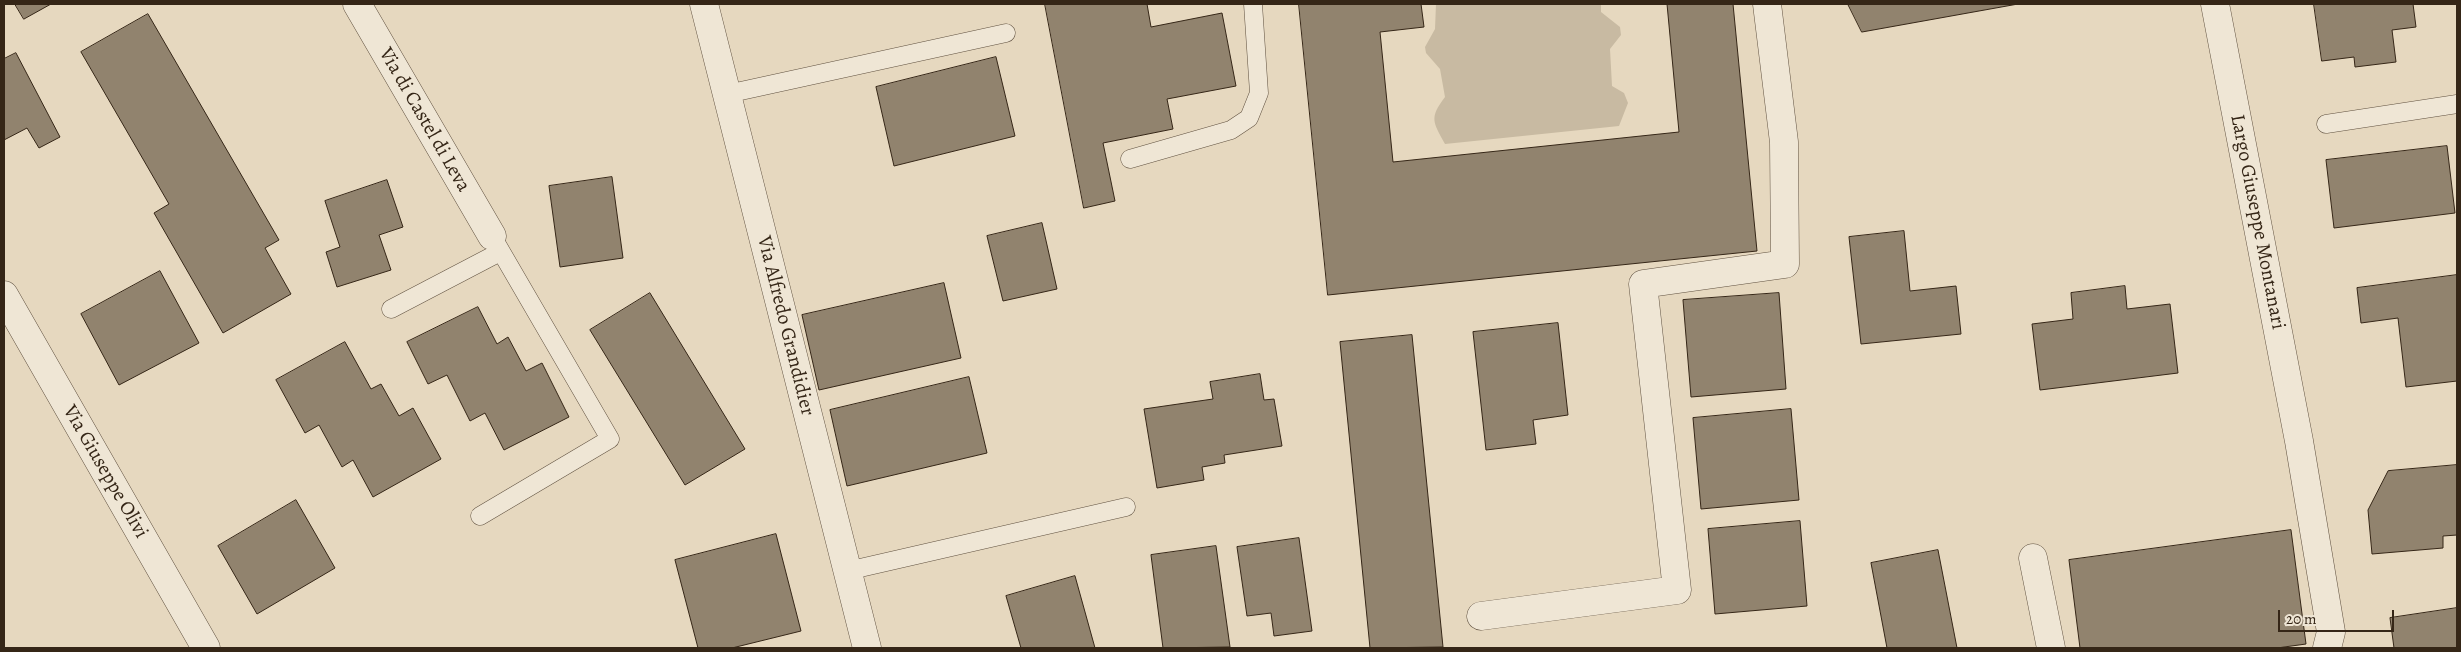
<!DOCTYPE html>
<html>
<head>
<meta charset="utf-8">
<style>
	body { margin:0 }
	#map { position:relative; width:2461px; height:652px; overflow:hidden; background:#e6d8bf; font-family:Alegreya,serif }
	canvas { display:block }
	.frame { position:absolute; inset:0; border:5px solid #352617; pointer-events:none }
	.scale { position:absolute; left:2278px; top:610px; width:116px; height:22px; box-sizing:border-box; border:2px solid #352617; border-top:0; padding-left:6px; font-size:15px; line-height:18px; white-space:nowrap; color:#352617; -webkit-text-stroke:4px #efe6d5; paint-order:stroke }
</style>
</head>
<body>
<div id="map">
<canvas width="2461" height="652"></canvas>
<div class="frame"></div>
<div class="scale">20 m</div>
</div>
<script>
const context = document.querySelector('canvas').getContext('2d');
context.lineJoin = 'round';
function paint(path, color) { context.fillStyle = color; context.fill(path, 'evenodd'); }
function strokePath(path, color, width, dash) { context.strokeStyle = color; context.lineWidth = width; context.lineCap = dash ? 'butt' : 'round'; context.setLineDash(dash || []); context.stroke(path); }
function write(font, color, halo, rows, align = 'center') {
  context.font = font + ' Alegreya,serif'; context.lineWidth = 5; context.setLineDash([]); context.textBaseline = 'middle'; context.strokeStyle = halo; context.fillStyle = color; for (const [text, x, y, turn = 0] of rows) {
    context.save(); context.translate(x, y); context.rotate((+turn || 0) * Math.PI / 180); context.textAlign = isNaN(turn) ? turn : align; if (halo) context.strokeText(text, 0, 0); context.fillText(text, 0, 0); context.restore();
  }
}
paint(new Path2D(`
	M1436,4H1601V12L1620,27L1621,35L1610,49L1612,86L1624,93L1628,103L1619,126L1445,144C1433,122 1429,118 1445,97L1440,69L1426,53L1425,47L1435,29Z`), '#c8baa2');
const building = new Path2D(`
	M15,4H51L24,19Z
	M1045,4H1147L1151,27L1222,13L1236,86L1167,99L1173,129L1103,143L1115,201L1084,208Z
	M1299,4H1421L1424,27L1380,32L1393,162L1679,132L1667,4H1733L1757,251L1328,295Z
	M1848,4H2018L1862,32Z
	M2314,4H2413L2416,27L2392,30L2396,62L2355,67L2354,57L2322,61Z
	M148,14L279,240L265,248L291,294L223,333L154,213L169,204L81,52Z
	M16,53L60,137L39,148L27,128L4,140V59Z
	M996,57L1015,136L894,166L876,87Z
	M2447,146L2455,213L2334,228L2326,160Z
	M612,177L623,258L560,267L549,186Z
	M387,180L403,227L379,235L391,270L337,287L326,252L340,247L325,201Z
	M1042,223L1057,289L1003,301L987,236Z
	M1904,231L1910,291L1956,286L1961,334L1861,344L1849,237Z
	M160,271L199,343L119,385L81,314Z
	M2457,275V381L2406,387L2398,318L2361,323L2357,288Z
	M944,283L961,358L819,390L802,315Z
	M2125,286L2127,309L2170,304L2178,373L2040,390L2032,324L2073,319L2071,293Z
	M650,293L745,449L685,485L590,330Z
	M1779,293L1786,389L1691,397L1683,300Z
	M478,307L497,344L508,337L526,371L542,363L569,417L504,450L485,413L470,421L447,375L428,384L407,342Z
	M1558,323L1568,415L1533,420L1536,444L1486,450L1473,332Z
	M1412,335L1443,647L1370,648L1340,342Z
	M345,342L371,389L381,384L399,416L413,408L441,459L373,497L353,460L342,467L319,425L305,433L276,380Z
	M1260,374L1264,400L1274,399L1282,446L1224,455L1225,463L1202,467L1204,480L1157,488L1144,409L1213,399L1210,382Z
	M969,377L987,453L847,486L830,410Z
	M1791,409L1799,500L1701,509L1693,418Z
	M2457,465V535L2443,536V548L2372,554L2368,510L2388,471Z
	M296,500L335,568L257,614L218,546Z
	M1800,521L1807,606L1715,614L1708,529Z
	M2291,530L2306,644L2277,648H2080L2069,560Z
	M776,534L801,631L732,648H698L675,560Z
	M1299,538L1312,631L1274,636L1271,613L1247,616L1237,547Z
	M1216,546L1230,647L1163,648L1151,555Z
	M1938,550L1957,648H1887L1871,563Z
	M1075,576L1095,648H1021L1006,596Z
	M2457,608V648H2394L2390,618Z`);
paint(building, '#91836e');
strokePath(building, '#352617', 1);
const lane = new Path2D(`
	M727,94L1006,33
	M2326,124L2457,104
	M1130,159L1231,130L1249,118L1259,93L1253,4
	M391,309L500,252
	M480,516L610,439L492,236
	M847,571L1126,507`);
const street = new Path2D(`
	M357,4L492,236
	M704,4L867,648
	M2215,4L2299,441L2331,632L2327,648
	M4,295L206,648
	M2033,558L2051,648
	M1481,616L1677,590L1643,284L1785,264L1784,142L1767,4`);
strokePath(lane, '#615241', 19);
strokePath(street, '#615241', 29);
strokePath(lane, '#efe6d5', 18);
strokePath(street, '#efe6d5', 28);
write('20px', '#352617', '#efe6d5', [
	["Via di Castel di Leva",424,120,60],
	["Largo Giuseppe Montanari",2257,222,79],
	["Via Alfredo Grandidier",785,326,76],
	["Via Giuseppe Olivi",105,472,60]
]);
</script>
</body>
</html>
